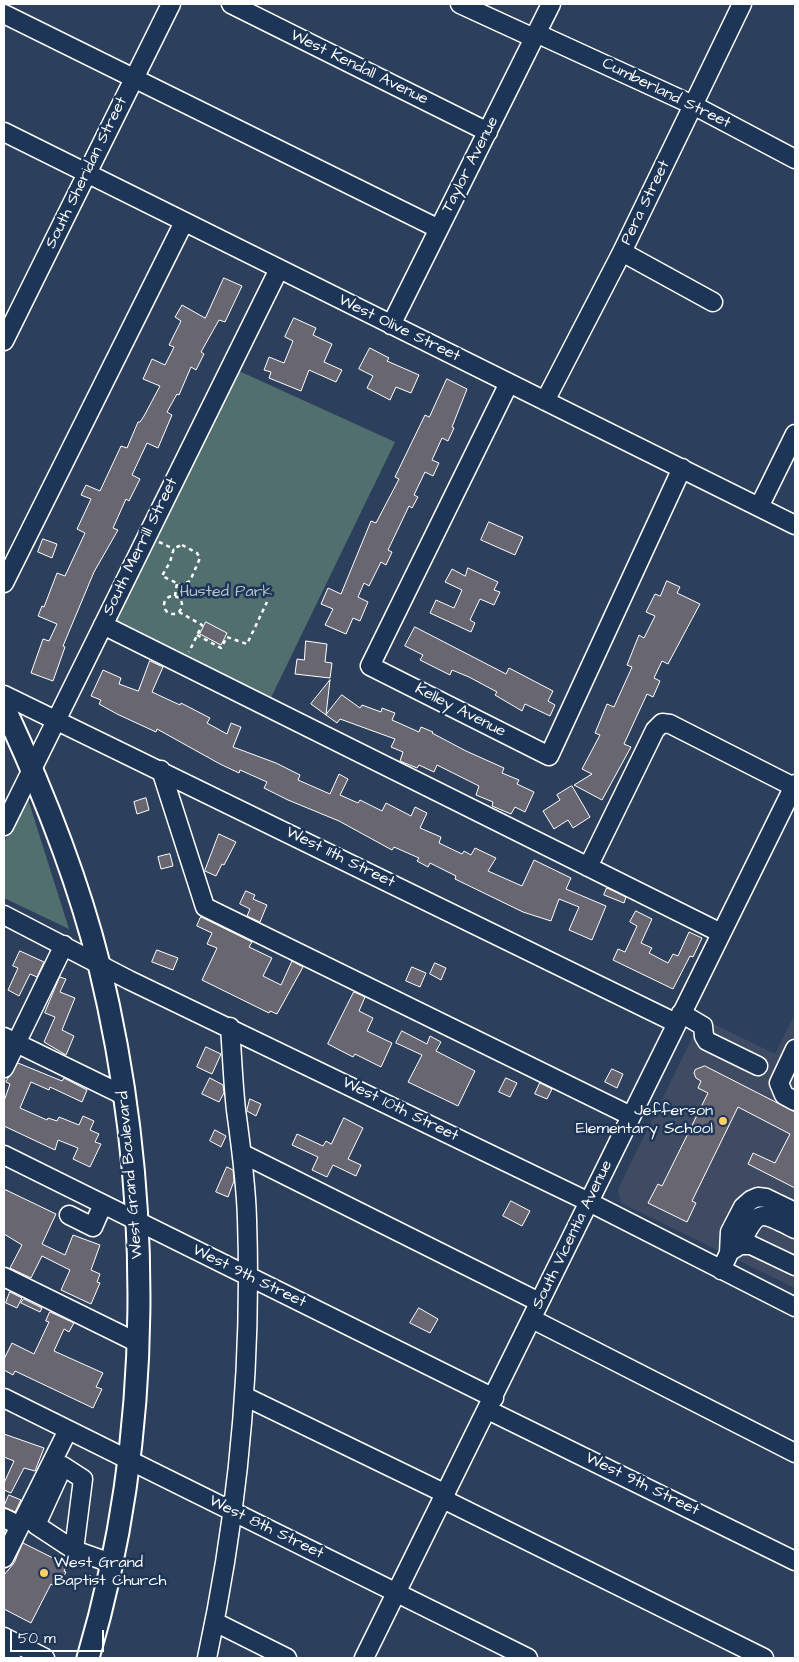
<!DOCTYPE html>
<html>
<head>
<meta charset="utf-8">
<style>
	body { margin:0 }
	#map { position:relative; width:799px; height:1662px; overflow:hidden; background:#2c3f5c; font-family:"Architects Daughter",sans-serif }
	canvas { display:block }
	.frame { position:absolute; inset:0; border:5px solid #fff; pointer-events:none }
	.scale { position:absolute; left:10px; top:1630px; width:94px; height:22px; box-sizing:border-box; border:2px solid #fff; border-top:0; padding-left:6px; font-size:15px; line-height:18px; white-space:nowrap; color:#fff; -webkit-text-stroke:4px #1d3557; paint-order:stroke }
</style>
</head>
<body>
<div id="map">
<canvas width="799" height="1662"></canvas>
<div class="frame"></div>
<div class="scale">50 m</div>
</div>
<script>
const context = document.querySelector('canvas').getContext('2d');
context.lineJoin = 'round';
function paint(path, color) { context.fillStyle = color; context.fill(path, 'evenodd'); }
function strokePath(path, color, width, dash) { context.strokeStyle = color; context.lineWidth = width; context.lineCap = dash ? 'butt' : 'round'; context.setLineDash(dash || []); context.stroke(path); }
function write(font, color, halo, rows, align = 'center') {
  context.font = font + ' "Architects Daughter",sans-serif'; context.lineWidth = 5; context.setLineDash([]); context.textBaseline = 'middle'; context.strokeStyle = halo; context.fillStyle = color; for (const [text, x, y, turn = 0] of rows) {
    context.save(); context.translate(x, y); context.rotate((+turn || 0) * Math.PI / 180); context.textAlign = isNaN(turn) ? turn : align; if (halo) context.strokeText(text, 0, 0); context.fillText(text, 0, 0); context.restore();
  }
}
paint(new Path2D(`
	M795,1014V1288L621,1203L618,1189L702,1018L775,1054Z`), '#3e4b62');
paint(new Path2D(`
	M239,371L395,442L265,710L109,633Z
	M27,796L69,929L4,898V842Z`), '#516f6e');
const building = new Path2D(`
	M224,278L242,286L225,322L219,320L201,352L204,354L196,370L191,367L179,395L177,394L167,412L172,415L158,448L147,443L132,475L140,479L129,501L126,499L113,528L118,530L94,572L63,646L65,647L53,681L31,673L43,639L49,641L57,624L38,616L42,606L44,607L57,573L65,576L85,533L77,529L91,499L81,495L86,485L100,491L121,446L127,448L138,422H140L144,416L160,386L143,379L152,359L165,365L174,347L169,345L181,321L175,317L182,305L205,318Z
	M294,318L316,328L313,335L332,344L324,362L342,370L336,382L309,370L301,391L269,378L271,372L264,370L269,357L284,363L293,341L285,337Z
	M370,348L389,358L387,361L419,375L411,393L396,387L390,400L367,388L373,376L359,369Z
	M447,379L467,389L452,427L454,428L448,441L442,438L432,460L439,463L433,476L425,472L414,495L418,497L412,508L409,506L388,550L392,552L386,565L381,562L369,586L364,583L358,597L368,602L360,621L353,618L346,634L325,625L333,609L321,604L328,588L341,594L371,521L376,523L399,479L395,477L425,415L429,417Z
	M489,522L523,537L515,555L481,540Z
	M43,539L57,544L52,558L38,552Z
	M468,568L498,582L494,590L500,592L494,605L480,599L470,620L475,623L471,632L430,613L436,600L454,608L462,590L445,582L452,569L465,576Z
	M667,581L680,587L677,593L700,604L668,664L662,661L654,678L660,681L653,697L647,694L624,744L631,747L602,800L574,785L592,774L582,769L600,735L595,733L607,704L614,707L632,667L627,665L639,635L644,638L655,616L646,612L655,594L660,596Z
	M206,622L227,633L221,645L200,634Z
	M415,627L506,674L509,668L553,691L548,701L555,705L550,716L525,704L522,711L495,695L497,692L469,677L452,670L450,675L420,660L423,655L405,646Z
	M306,641L327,644L325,662L332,663L330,678L295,674L297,659L304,660Z
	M150,661L163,667L152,692L180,705L181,703L210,718L207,723L227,734L231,723L241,727L233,747L276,763L300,775L298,780L330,794L339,774L348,779L340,795L358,803L360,800L382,811L386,803L411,816L415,807L427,813L420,828L441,837L439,843L462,854L464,851L471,855L475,848L496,858L488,871L522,886L534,860L571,878L566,889L606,906L592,940L569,930L579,907L559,899L551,921L523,912L455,879L456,876L430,863L428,867L417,861L419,858L394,847L392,850L339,821L288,800L264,788L267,782L240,770L239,773L220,764L157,729L156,732L117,714L99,704L101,700L91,696L103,670L121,678L119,684L138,691Z
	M330,680L326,715L311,704Z
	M342,695L360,708L362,705L381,712L382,708L395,713L392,720L419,732L421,727L433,732L432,733L466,751L504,768L502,773L519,780L517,784L534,792L525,812L515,807L511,814L492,806L493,802L476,795L479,786L437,765L434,772L419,765L417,768L400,761L403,752L391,747L395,739L340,719L337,723L326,715Z
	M572,786L590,817L573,828L568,820L554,829L543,811L560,800L557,795Z
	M146,798L149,810L137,814L134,802Z
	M219,834L236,842L224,865L222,864L216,876L205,871Z
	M170,854L173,866L161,869L158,857Z
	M607,888L626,897L624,903L604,895Z
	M246,891L255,895L253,899L267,905L260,922L247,916L250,909L240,904Z
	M636,911L652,919L641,943L652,948L649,953L668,963L673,954L678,956L689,932L702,938L693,957L690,956L673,989L613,960L618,949L625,952L637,926L630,922Z
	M201,917L252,942L249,947L272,958L263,976L281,985L292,961L303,967L277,1014L270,1011L269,1013L202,980L217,948L207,944L212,933L197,926Z
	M157,950L178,958L173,970L152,962Z
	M20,951L44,962L37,977L30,974L19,996L8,990L18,968L13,966Z
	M435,963L446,968L441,980L430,974Z
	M412,967L426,973L420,987L406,981Z
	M60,977L66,979L60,992L75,998L62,1030L74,1036L66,1055L44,1042L55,1017L45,1013Z
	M354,992L365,997L359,1011L373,1018L367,1031L392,1043L381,1067L355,1054L353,1057L328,1044Z
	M402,1031L427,1044L430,1036L441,1042L436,1051L475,1071L458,1106L408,1082L422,1055L396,1043Z
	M206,1047L221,1054L212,1074L197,1067Z
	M18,1063L62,1081L64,1078L87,1090L82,1102L50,1087L49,1090L31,1082L20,1108L47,1120L48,1118L57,1121L59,1117L79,1125L83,1116L94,1121L90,1130L99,1134L95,1142L101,1144L90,1167L73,1159L78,1148L58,1140L55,1150L4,1126V1101L10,1084L6,1082Z
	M705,1066L795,1112V1188L748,1164L753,1153L775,1163L790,1134L738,1107L692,1201L696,1203L687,1222L648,1203L658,1184L662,1186L708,1093L698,1088L701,1081L696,1078L694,1073L695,1070Z
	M612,1069L623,1074L617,1088L605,1082Z
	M210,1078L223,1085L224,1093L219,1102L202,1094Z
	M506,1078L517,1083L510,1097L499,1092Z
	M540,1083L552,1089L547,1099L535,1094Z
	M250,1099L261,1104L256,1116L247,1111Z
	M344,1118L363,1128L348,1159L361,1165L356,1176L333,1165L327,1177L312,1170L318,1157L292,1145L297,1134L323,1146L326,1141L331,1144Z
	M215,1130L226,1136L221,1147L210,1141Z
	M227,1167L233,1170L234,1181L228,1197L216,1192Z
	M4,1189L56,1214L42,1244L65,1255L73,1235L100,1245L91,1270L100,1274L97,1282L100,1283L91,1304L61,1290L70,1270L42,1256L31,1278L10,1268L22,1245L4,1234Z
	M511,1201L530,1211L522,1226L503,1216Z
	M10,1292L22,1298L17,1308L6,1303Z
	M24,1299L42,1308L40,1312L21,1303Z
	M419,1308L438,1319L430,1333L410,1323Z
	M50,1312L74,1323L69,1332L64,1329L54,1351L103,1373L96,1387L102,1389L93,1408L15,1371L13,1375L4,1370V1359L12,1343L34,1354L49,1322L46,1321Z
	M4,1434L44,1448L35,1471L24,1468L11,1493L4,1490V1483L14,1461L4,1457Z
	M9,1495L21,1500L15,1512L4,1507Z
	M23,1543L67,1565L64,1571L66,1572L61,1582L59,1581L56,1587L51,1584L31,1623L4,1609V1575L14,1563Z`);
paint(building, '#676671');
strokePath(building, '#fff', 1);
const minor = new Path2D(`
	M231,4L488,132
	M460,4L534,38
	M4,14L439,229
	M536,33L693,105L795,159
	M4,132L795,525
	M622,252L713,302
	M391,325L551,4
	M4,341L171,4
	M509,383L370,666L549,756L682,468
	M545,401L622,252L742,4
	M759,507L795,434
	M4,583L184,222
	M103,625L721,933
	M4,695L676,1023
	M161,770L205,907L631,1116
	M4,826L279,269
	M588,867L655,730L662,723L670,724L794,787
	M4,915L129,980L589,1202L795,1307
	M681,1013L703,1026L704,1036L707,1041L758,1066
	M4,1037L125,1096
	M795,1049L779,1083L784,1095L795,1101
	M4,1068L64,945
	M243,1154L539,1302
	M4,1155L494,1398
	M69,1215L93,1227L103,1204
	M740,1245C758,1208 759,1211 795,1229
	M732,1250L740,1245H751L795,1266
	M721,1270L729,1253L730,1232L743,1207L751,1200L758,1197L766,1198L795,1212
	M4,1277L138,1343
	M532,1319L795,1453
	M244,1396L446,1494
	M4,1398L528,1658
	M488,1410L795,1561
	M443,1499L764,1658
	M4,1518L20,1526
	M74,1550L83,1479L63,1466L36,1525L74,1550L111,1563
	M4,1558L68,1430
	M215,1622L287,1658
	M4,1637L45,1658
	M9,1658L17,1643
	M207,1658C238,1514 252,1366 247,1219C246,1182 241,1146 236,1110C233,1082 232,1054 230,1027
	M364,1658L795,784`);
const major = new Path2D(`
	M4,707C42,789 77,876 99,964C154,1190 154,1434 88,1658`);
strokePath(minor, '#fff', 21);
strokePath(major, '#fff', 25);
strokePath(new Path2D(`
	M159,542L174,549
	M182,545L197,553L200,558L190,581L181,585L162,576L170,562L174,548Z
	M164 605a9 9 0 1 1 18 0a9 9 0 1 1-18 0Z
	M175,596L177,583
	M179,612L202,625L189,652
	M197,635L221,648L227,637L247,644L267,602`), '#fff', 2.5, [4, 4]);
strokePath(minor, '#1d3557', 18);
strokePath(major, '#1d3557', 21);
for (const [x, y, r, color] of [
	[723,1121,5,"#ffd166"],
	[44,1573,5,"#ffd166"]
]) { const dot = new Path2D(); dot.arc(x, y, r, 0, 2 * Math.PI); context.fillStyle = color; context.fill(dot); strokePath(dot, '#1d3557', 2); }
write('16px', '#fff', '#1d3557', [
	["West Kendall Avenue",359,68,26],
	["Cumberland Street",666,94,26],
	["Taylor Avenue",471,165,-63],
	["South Sheridan Street",87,173,-64],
	["Pera Street",646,203,-64],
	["West Olive Street",399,329,26],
	["South Merrill Street",141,547,-64],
	["Kelley Avenue",460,711,27],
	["West 11th Street",340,858,26],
	["West 10th Street",400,1110,26],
	["West Grand Boulevard",131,1175,-95],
	["South Vicentia Avenue",573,1235,-64],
	["West 9th Street",249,1277,26],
	["West 9th Street",642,1485,26],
	["West 8th Street",266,1528,26]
]);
write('16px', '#b9c5c5', '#1d3557', [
	["Husted Park",226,593]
]);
write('16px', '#fff', '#1d3557', [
	["Jefferson",713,1112],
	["Elementary School",713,1130],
	["West Grand",54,1564,"left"],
	["Baptist Church",54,1582,"left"]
], 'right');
</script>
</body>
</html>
